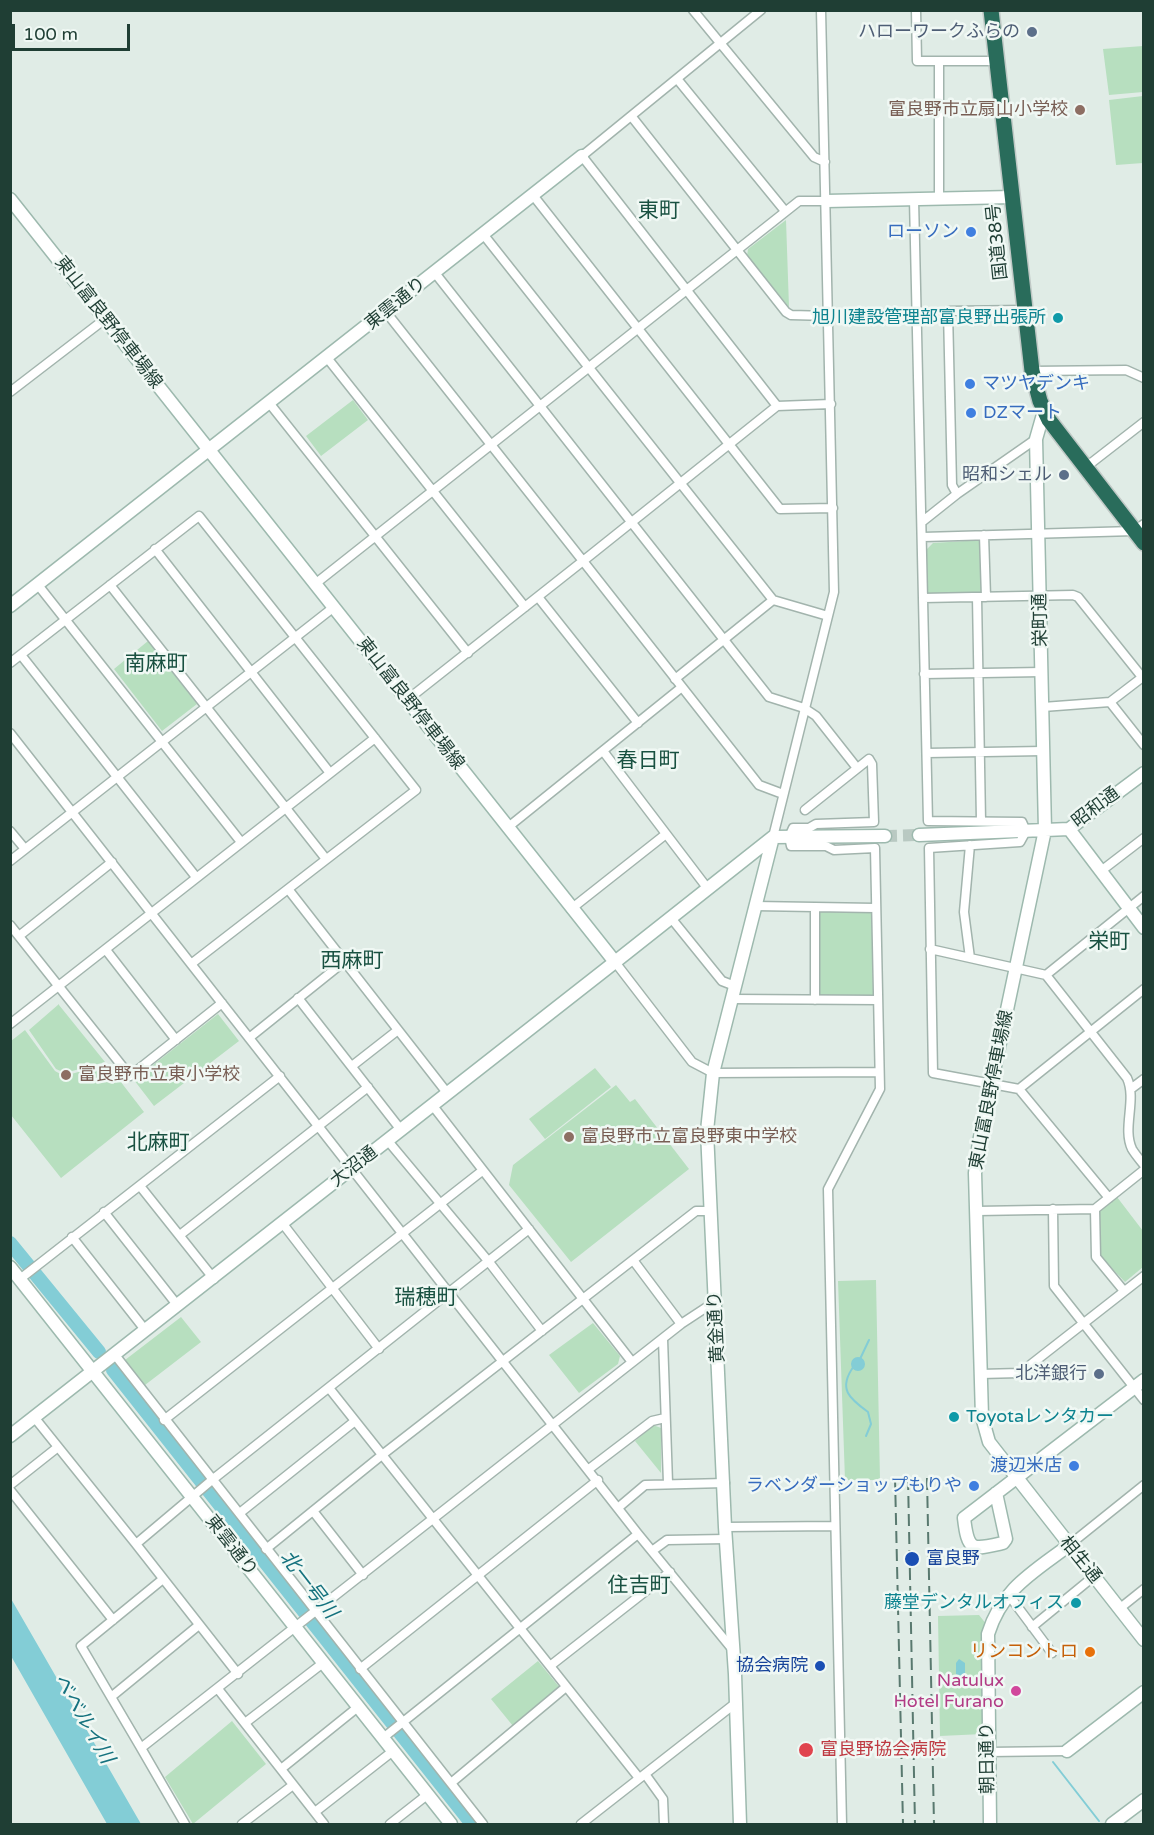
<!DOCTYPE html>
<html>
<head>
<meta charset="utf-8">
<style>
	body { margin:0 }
	#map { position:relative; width:1154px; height:1835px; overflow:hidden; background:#e0ece6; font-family:"Varela Round",sans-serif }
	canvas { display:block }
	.frame { position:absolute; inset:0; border:12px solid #1f3e34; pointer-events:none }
	.scale { position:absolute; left:12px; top:24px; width:118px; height:27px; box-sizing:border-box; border:3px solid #1f3e34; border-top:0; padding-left:8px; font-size:18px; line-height:21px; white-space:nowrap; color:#1f3e34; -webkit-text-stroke:4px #f0f8f4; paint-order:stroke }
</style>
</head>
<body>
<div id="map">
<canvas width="1154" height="1835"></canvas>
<div class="frame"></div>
<div class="scale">100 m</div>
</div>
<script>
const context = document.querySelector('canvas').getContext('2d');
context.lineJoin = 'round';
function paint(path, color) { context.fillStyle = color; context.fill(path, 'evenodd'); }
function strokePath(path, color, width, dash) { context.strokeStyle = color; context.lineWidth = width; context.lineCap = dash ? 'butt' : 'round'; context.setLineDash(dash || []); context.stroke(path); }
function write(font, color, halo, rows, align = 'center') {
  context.font = font + ' "Varela Round","Noto Sans JP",sans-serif'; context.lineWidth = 5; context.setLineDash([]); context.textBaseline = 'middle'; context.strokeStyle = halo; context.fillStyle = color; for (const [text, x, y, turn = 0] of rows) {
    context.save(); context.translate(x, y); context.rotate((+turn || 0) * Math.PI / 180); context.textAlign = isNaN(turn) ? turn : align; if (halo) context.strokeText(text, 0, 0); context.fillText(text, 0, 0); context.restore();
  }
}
paint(new Path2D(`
	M1143,46V92L1109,95L1103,49Z
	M1143,96V163L1116,165L1109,100Z
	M786,220L789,307L747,256L748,249Z
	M353,400L368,420L321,456L306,436Z
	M981,540L982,594H926V550L933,543Z
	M148,641L197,704L162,731L114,669Z
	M820,912H872L873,996H820Z
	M59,1004V1005L105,1062L65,1073L56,1069L29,1030Z
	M218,1014L239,1041L154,1106L134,1080Z
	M25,1030L55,1071L64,1076L107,1064L144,1112L61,1178L11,1115V1041Z
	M595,1068L611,1087L545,1139L529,1119Z
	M616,1085L630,1102L635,1099L689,1169L571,1262L509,1185L513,1165Z
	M1117,1197L1143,1231V1267L1125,1282L1100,1256L1097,1212Z
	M876,1280L880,1480H845L838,1281Z
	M181,1317L201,1342L145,1385L125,1360Z
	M593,1323L620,1356L618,1364L579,1393L549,1355Z
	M653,1425L661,1428V1473L635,1441Z
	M979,1615L987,1625L981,1658L983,1734L940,1736L938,1616Z
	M538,1661L560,1688L513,1726L491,1699Z
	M232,1721L266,1764L193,1824L165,1777Z`), '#b7dfbf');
paint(new Path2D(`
	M851 1364a7 7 0 1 1 14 0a7 7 0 1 1-14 0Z
	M10,1597L141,1824H107L11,1656Z
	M959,1659L965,1663V1673L960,1678L956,1674V1663Z`), '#83cdd6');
strokePath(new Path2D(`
	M860,1359L869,1340
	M854,1366C837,1389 850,1399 868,1412L871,1424L866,1436
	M1053,1762L1099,1821`), '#83cdd6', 2);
strokePath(new Path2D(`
	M10,1243L99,1352
	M113,1370L472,1824`), '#83cdd6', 14);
strokePath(new Path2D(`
	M885,836L919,835`), '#b9c9c2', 12, [12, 6]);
const street = new Path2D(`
	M693,10L814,157L825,162
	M761,10L582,156L777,406
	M916,10L917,61H997
	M939,61V199
	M678,80L785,211
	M632,117L786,312L791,315L829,316
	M532,194L780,509L833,508
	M914,199L928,821L1022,822L1026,831L1020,842L929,848L933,1073L1019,1089L1144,989
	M826,201H799L540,406L769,697L804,708L816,716L857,768
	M483,234L773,600L828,616
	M386,312L583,561L407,700
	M328,359L525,607
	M1032,371L1126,370L1144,378
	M10,392L105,319
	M270,404L468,653
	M1086,467L1144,422
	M957,494L952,485L948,311L1025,310
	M923,521L957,494L1036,439
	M984,535L986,597
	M923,537L1134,531L1144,524
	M155,549L330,773
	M315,584L540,406L435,273
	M38,585L241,842
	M110,585L326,859
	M538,597L638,723
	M977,597L981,821
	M923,598L1073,595L1078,597L1142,677
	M21,655L196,877
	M10,663L199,516L416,790L191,964
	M924,674L1042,672
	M675,679L773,600
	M1110,702L1144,745
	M1043,707L1110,702L1144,676
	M10,733L638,1534L733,1650
	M603,751L708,889
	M927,753L1043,751
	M783,794L759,785L583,561L777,406L831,404
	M805,810L869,759L872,764L874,822L816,824L809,828H793L789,837L791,846H826L834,850L875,848L880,1089L828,1189L842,1824
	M507,828L682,687
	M10,831L25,849
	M773,837L834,592L821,10
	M970,845L964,912L970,958
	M10,861L334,607
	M1101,871L1144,838
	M288,889L448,1094
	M755,906L875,908
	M571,909L666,834
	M671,918L722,981L735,986
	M10,925L130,1076L222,1003
	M19,936L112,862
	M930,949L1046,975L1144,896
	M106,950L176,1040
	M615,962L692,1062L713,1073L879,1072
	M1046,975L1127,1078C1137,1100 1122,1128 1132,1149C1135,1154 1140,1160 1144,1165
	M298,998L401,1130
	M732,999L878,1000
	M815,1000V908
	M10,1024L375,738
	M249,1038L345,961
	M352,1066L398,1030
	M1132,1088L1144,1079
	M1019,1089L1109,1198
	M433,1106L632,1362
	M388,1141L489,1262L542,1331
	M140,1186L214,1279
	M1053,1209L1054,1286L1144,1400
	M1095,1209L1096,1257L1124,1291
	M977,1211L1095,1209L1144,1170
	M104,1212L178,1306
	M283,1224L379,1349
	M180,1235L368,1087
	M72,1237L146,1331
	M633,1260L681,1324
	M20,1279L280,1076
	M663,1339L668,1483
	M115,1355L483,1824
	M980,1374L1020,1373L1144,1276
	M329,1388L639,1778
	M34,1417L136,1544
	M164,1420L482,1171
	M589,1469L652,1421L665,1418
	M10,1485L58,1447
	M10,1490L113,1620
	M619,1507L645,1485L725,1483
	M313,1511L363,1575
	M241,1512L355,1421
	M725,1527L835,1526
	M1068,1546L1144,1485
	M266,1549L382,1455L696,1211H711
	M652,1551L667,1540L726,1539
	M163,1579L81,1646L141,1748L681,1324L716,1301
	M1008,1594L1052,1653
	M1119,1609L1144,1589
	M1032,1627L1093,1577
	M550,1666L670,1572
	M360,1669L598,1480
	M238,1674L136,1544L212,1480L529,1229
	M218,1689L324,1824
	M111,1697L199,1625
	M245,1723L323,1663
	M383,1738L638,1534
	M141,1748L185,1824
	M988,1752L1067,1751
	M281,1769L358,1707
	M645,1774L663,1799L664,1824
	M451,1783L566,1687
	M315,1812L393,1751
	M242,1824L293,1785
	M390,1824L427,1795
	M581,1824L737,1702`);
const secondary = new Path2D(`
	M10,199L615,962L773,837L885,836
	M826,201L1013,197
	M1044,411L1036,439L1045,830L1069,829L1144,773
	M10,606L582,156
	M1069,829L1144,928
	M919,835L1045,830L979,1142L975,1173L982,1417L989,1442L1144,1640
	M10,1267L451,1824
	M10,1436L615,962
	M996,1493L1006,1539L1003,1543C972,1550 968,1552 964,1518L1144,1380
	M1067,1751L1144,1692
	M740,1824L735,1674L725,1527L707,1131L713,1073L773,837
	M990,1824L988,1634C1002,1589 1032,1573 1068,1546
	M1112,1824L1144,1800`);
const highway = new Path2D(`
	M991,10L1032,371L1040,401L1049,420L1144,543`);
strokePath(street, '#a2b4ad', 11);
strokePath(secondary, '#9db9ae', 15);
strokePath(highway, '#c0c9c6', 18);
strokePath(street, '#fff', 8);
strokePath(secondary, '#fff', 12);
strokePath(highway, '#296c5b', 15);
strokePath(new Path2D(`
	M895,1477L903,1824
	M908,1478L915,1824
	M927,1478L934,1824`), '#59796f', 2, [12, 6]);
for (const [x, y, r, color] of [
	[1032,32,6,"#5c6f8a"],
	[1080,110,6,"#8d6e63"],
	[971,232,6,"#3f7fe0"],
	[1058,318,6,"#0f9aa8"],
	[970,384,6,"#3f7fe0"],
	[971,413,6,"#3f7fe0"],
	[1064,475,6,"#5c6f8a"],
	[66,1075,6,"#8d6e63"],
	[569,1137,6,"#8d6e63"],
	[1099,1374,6,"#5c6f8a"],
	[954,1417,6,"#0f9aa8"],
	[1074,1466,6,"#3f7fe0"],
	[974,1486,6,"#3f7fe0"],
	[912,1559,8,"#1a4fb4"],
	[1076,1603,6,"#0f9aa8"],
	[1090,1652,6,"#e8710a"],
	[820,1666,6,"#1a4fb4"],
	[1016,1691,6,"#d1479c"],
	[806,1750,8,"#e0444e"]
]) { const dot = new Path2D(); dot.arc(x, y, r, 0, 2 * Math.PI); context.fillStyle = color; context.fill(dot); strokePath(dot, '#f0f8f4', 2); }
write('18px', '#4e5e75', '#f0f8f4', [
	["ハローワークふらの",1020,32],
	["昭和シェル",1052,475],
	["北洋銀行",1087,1374]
], 'right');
write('18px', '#785e54', '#f0f8f4', [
	["富良野市立扇山小学校",1068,110,"right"],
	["富良野市立東小学校",78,1075],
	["富良野市立富良野東中学校",581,1137]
], 'left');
write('18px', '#366cbe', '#f0f8f4', [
	["ローソン",959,232],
	["マツヤデンキ",982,384,"left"],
	["DZマート",983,413,"left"],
	["渡辺米店",1062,1466],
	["ラベンダーショップもりや",962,1486]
], 'right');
write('18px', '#1f3e34', '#f0f8f4', [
	["国道38号",998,242,-96],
	["東雲通り",396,304,-39],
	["東山富良野停車場線",108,323,52],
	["栄町通",1041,620,-91],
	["東山富良野停車場線",410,704,52],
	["昭和通",1096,808,-37],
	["東山富良野停車場線",992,1090,-79],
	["大沼通",354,1167,-38],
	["黄金通り",717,1327,-93],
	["東雲通り",231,1546,52],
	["相生通",1080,1560,51],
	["朝日通り",988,1758,-91]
]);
write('18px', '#0d838f', '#f0f8f4', [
	["旭川建設管理部富良野出張所",1046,318],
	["Toyotaレンタカー",966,1417,"left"],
	["藤堂デンタルオフィス",1064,1603]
], 'right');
write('18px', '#164399', '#f0f8f4', [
	["富良野",926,1559],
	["協会病院",808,1666,"right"]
], 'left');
write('18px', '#c56008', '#f0f8f4', [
	["リンコントロ",1078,1652]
], 'right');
write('18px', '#b23c85', '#f0f8f4', [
	["Natulux",1004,1681],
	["Hotel Furano",1004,1702]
], 'right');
write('18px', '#be3a42', '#f0f8f4', [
	["富良野協会病院",820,1750]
], 'left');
write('italic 20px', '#15727e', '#f0f8f4', [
	["北一号川",308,1585,52],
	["ベベルイ川",83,1719,60]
]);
write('21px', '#195141', '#f0f8f4', [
	["東町",659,211],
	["南麻町",156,664],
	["春日町",648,761],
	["栄町",1109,942],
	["西麻町",352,961],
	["北麻町",158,1143],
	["瑞穂町",426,1298],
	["住吉町",639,1586]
]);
</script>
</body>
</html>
